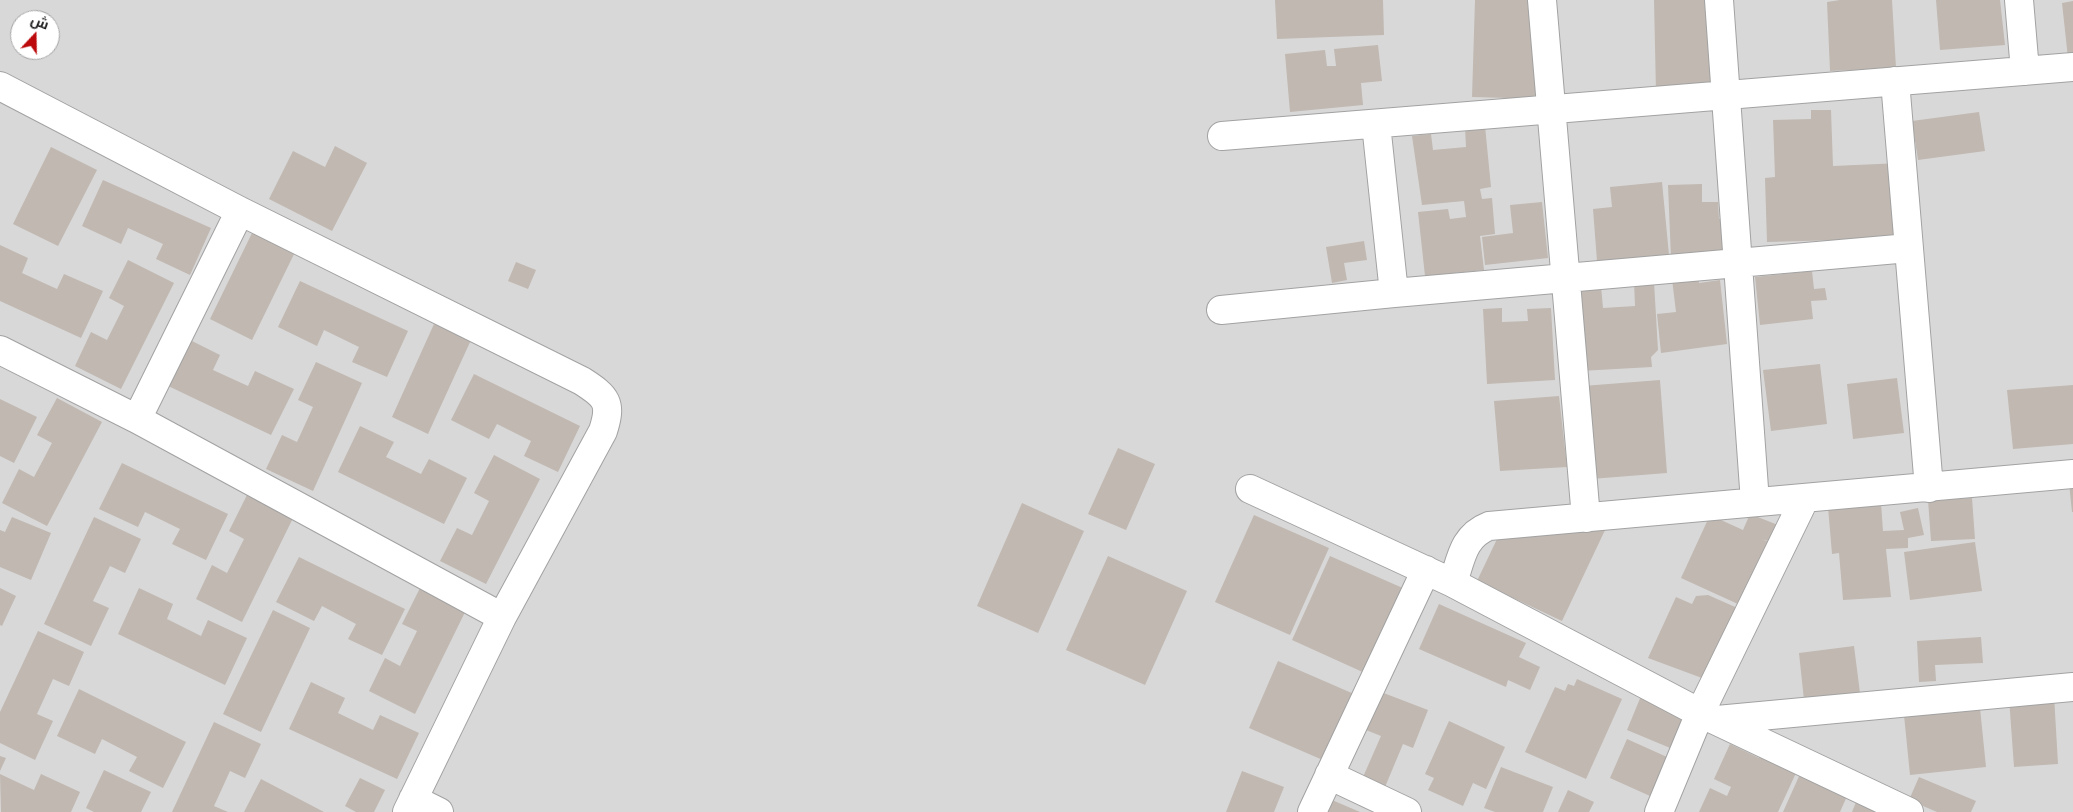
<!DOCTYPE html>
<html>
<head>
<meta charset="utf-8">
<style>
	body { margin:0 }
	#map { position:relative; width:2073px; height:812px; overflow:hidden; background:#ece8e1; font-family:"Titillium Web",Cairo,sans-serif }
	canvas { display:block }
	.north { position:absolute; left:10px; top:10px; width:50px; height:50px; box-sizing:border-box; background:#fff; border:1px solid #a4a4a4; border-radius:50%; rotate:21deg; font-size:14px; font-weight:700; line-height:20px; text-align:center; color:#1b1b1b }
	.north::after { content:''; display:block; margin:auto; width:18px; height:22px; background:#bc0a0c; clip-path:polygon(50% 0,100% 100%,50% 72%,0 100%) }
</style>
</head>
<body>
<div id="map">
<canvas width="2073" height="812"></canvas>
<div class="north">ش</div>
</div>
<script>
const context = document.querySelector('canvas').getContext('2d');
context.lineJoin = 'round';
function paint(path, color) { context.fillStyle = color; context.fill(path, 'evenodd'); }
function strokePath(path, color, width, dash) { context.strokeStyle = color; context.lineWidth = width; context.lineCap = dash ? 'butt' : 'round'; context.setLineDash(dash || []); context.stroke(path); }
paint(new Path2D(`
	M0,0H2073V812H0ZM20,20H50V50H20Z`), '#d9d8d8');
paint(new Path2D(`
	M1275,0H1383L1384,35L1277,39Z
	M1475,0H1547L1545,99L1472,97Z
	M1654,0H1727L1716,92L1656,93Z
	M1840,0H1892L1896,68L1830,71L1827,2Z
	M1936,0H2000L2005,45L1940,50Z
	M2073,1V57L2068,58L2062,3Z
	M1378,45L1382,81L1361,83L1363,105L1290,112L1285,54L1325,50L1327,66H1336L1334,49Z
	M1811,110H1831L1833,166L1901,163L1907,250L1840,252V240L1767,242L1765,178L1775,177L1773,120L1811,119Z
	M1979,112L1985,151L1918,160L1912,121Z
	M1485,126L1491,187L1480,189L1482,199L1492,198L1495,234L1480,236L1484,270L1425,276L1418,212L1448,209L1450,219L1466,217L1464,201L1422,205L1412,136L1431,134L1433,150L1466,147L1465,128Z
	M335,146L367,163L332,231L269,199L293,151L325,167Z
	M51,147L97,170L58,246L13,224Z
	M103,180L211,228L190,275L156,259L163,244L128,228L121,244L82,226Z
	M1662,182L1669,255L1597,261L1593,209L1612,207L1610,187Z
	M1702,184V202H1718L1719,219L1738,218L1739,255L1671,258L1668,185Z
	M1542,202L1548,258L1485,265L1482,237L1513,233L1510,205Z
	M254,229L296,250L252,340L210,319Z
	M1364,241L1367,260L1344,263L1347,280L1332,283L1326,247Z
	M0,245L28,258L22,273L57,289L64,274L103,291L81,338L0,301Z
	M128,260L174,283L121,389L75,366L91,332L107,340L124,306L109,298Z
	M516,262L536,270L528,289L508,281Z
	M1812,271L1814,289L1825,288L1827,300L1811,301L1813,319L1760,325L1755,277Z
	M1698,276L1699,283L1720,280L1727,344L1661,353L1657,314L1676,312L1672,279Z
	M300,281L408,331L387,377L352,362L359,347L324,330L317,346L278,327Z
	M1634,282H1654L1658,350L1651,357L1652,367L1580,371L1575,287L1601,286L1603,308L1635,306Z
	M1502,308V322L1528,321L1527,309L1551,308L1555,380L1487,384L1483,309Z
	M434,324L471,340L428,434L392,417Z
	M186,338L220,355L213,370L248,386L255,371L294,389L271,435L164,384Z
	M316,362L362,383L313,491L266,469L282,435L297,442L313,407L298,400Z
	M1820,364L1827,424L1771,431L1763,370Z
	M474,374L580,426L558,472L524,456L531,441L497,424L489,439L451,420Z
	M1897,378L1904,433L1853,439L1847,384Z
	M1660,380L1667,473L1591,479L1583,386Z
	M2073,385V444L2013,449L2007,390Z
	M1559,396L1567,467L1500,471L1494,401Z
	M57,398L102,422L47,526L2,503L19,469L34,477L52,443L37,435Z
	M0,399L37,417L14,463L0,456Z
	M360,426L394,442L386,457L421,474L429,459L467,478L444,524L338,472Z
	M1118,448L1155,464L1126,530L1088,514Z
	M494,455L540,479L486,584L440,561L457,528L472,535L489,501L474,493Z
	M122,463L228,514L206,560L172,544L180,529L145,512L138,527L99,509Z
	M2069,483H2073V512H2072Z
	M248,493L294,516L242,622L196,599L212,565L227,573L244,539L229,531Z
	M1972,498L1975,539L1931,541L1928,500Z
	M1022,503L1084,531L1038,633L977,606Z
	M1881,503L1883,531L1904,530L1900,512L1918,508L1924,535L1908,538V548L1886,549L1891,597L1843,600L1839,553L1832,554L1828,507Z
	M1750,514L1778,525L1771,542L1762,539L1780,547L1751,610L1681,578L1710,515L1743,530Z
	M1254,515L1329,548L1290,635L1215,602Z
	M12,517L51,533L31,580L0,567V530L5,532Z
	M94,517L141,539L125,573L110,566L93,601L109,608L91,646L44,624Z
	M1606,528L1562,621L1477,581L1498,537Z
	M1975,542L1982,591L1910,600L1904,552Z
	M1108,556L1187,591L1145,685L1066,650Z
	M1330,556L1405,589L1367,674L1292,640Z
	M299,557L405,609L382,655L348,639L356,624L322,606L314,621L276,602Z
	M421,586L467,608L415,714L369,691L385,658L400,666L417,631L402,624Z
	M0,588L16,596L2,626L0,625Z
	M139,588L173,604L167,619L201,636L208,620L247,638L225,685L118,634Z
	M1708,595L1742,610L1710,681L1648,658L1676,597L1692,604L1696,596Z
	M1439,604L1526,643L1519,657L1540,667L1530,690L1508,680L1506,687L1419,649Z
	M273,610L310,628L261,732L223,714Z
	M38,631L84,652L69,686L53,679L37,714L53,721L35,760L0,743V712Z
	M1981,637L1983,663L1935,665L1936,681L1919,682L1917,641Z
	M1854,646L1860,693L1804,700L1799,653Z
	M1278,661L1354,694L1325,761L1249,728Z
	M1577,679L1622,699L1586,779L1525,752L1555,687L1565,691L1568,684L1574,686Z
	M311,682L345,698L338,713L373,730L380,715L419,733L397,779L289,729Z
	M79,689L186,742L163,788L129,771L137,757L102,739L95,754L57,736Z
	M1381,692L1428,710L1413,748L1403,744L1385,787L1363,777L1381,736L1366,730Z
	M2054,695L2058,764L2014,767L2009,698Z
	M1641,696L1689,716L1675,750L1627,730Z
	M1980,708L1986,767L1910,775L1904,715Z
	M1449,721L1505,747L1486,789L1473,783L1463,806L1428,790L1434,778L1425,774Z
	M214,722L261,744L245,778L230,771L214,806L228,812H172Z
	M1627,739L1667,757L1650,796L1610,778Z
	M1766,743L1802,760L1778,812H1699L1710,788L1727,796L1731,787L1714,779L1730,744L1759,758Z
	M0,756L6,758L0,771Z
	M1501,767L1553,787L1543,812H1495L1484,808Z
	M104,770L151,792L141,812H94L86,808Z
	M1242,771L1284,787L1274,812H1226Z
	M0,774L34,790L41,774L80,792L71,812H1Z
	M1800,774L1847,796L1840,812H1783Z
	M1919,777L1976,801L1971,812H1937L1909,800Z
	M360,778L385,790L374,812H356L345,806Z
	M261,779L324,812H244Z
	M1568,790L1594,802L1589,812H1558Z
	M1859,795L1913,812H1852Z
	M1332,800L1360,812H1327Z`), '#c0b8b1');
const minor = new Path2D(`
	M1542,0L1586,518
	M1719,0L1755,502
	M2019,0L2025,71
	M1895,81L1929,488
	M0,86L240,211L582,381C607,397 612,403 603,431L502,617L407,812
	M1376,124L1394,293
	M1222,136L2073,67
	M1221,310L1394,293L1909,248
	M0,350L137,419L502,617
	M137,419L240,211
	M1250,489L1453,583L1700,713L1909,812
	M1453,583C1461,559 1463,536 1489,526L2073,474
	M1717,720L2073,687
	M1329,775L1407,812
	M413,799L439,812
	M1312,812L1426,570
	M1659,812L1700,713L1805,498`);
strokePath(minor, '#a2a2a2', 30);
strokePath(minor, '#fff', 28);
</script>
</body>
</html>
